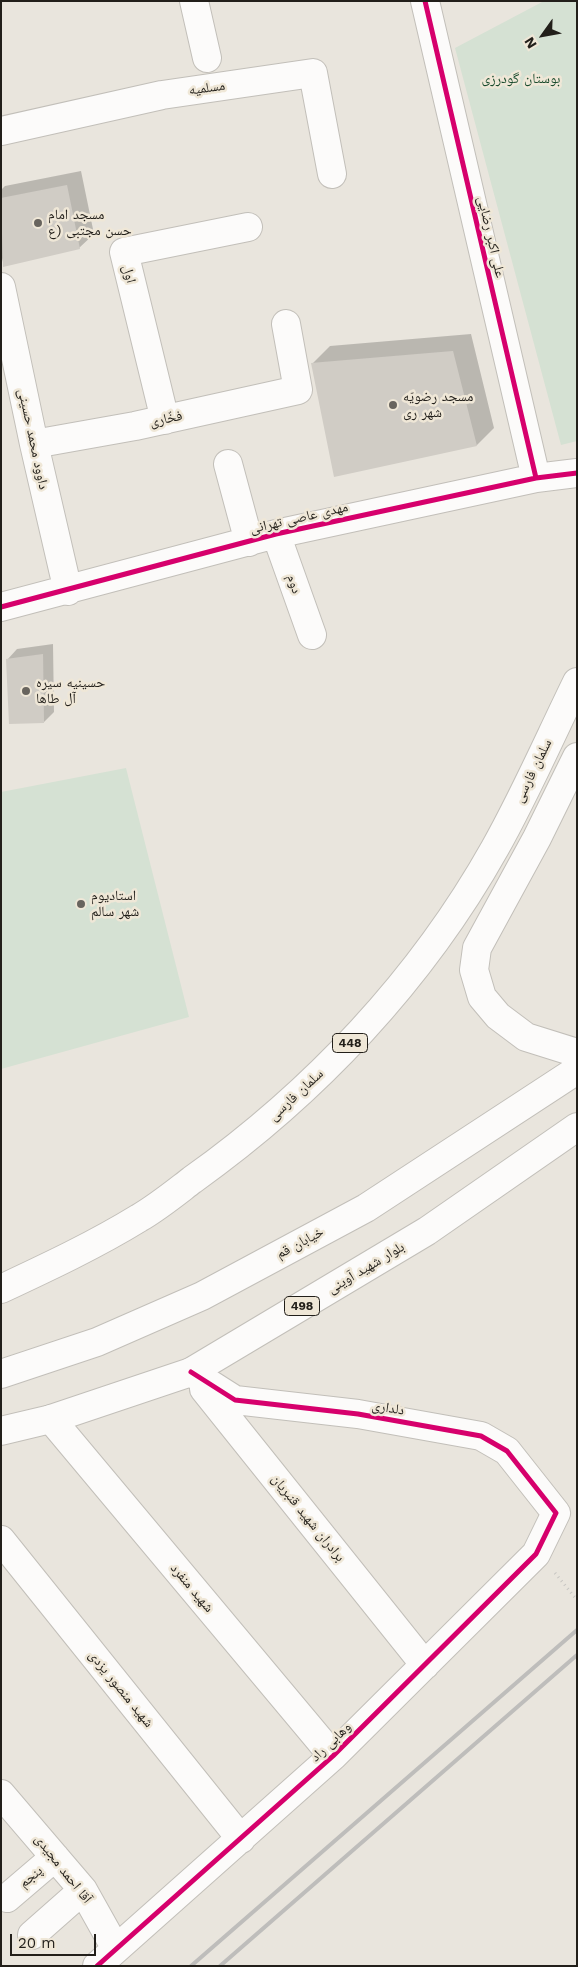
<!DOCTYPE html>
<html>
<head>
<meta charset="utf-8">
<style>
	body { margin:0 }
	#map { position:relative; width:578px; height:1967px; overflow:hidden; background:#e9e5dd; font-family:"Work Sans",sans-serif }
	canvas { display:block }
	.frame { position:absolute; inset:0; border:2px solid #221f1a; pointer-events:none }
	.north { position:absolute; left:518px; top:10px; width:50px; height:50px; -webkit-text-stroke:4px #efe7d7; paint-order:stroke; rotate:238deg; font-size:14px; font-weight:700; line-height:20px; text-align:center; color:#221f1a }
	.north::after { content:''; display:block; margin:auto; width:18px; height:22px; background:#221f1a; clip-path:polygon(50% 0,100% 100%,50% 72%,0 100%) }
	.scale { position:absolute; left:10px; top:1934px; width:86px; height:22px; box-sizing:border-box; border:2px solid #221f1a; border-top:0; padding-left:6px; font-size:15px; line-height:18px; white-space:nowrap; color:#221f1a; -webkit-text-stroke:4px #efe7d7; paint-order:stroke }
</style>
</head>
<body>
<div id="map">
<canvas width="578" height="1967"></canvas>
<div class="frame"></div>
<div class="north">N</div>
<div class="scale">20 m</div>
</div>
<script>
const context = document.querySelector('canvas').getContext('2d');
context.lineJoin = 'round';
function paint(path, color) { context.fillStyle = color; context.fill(path, 'evenodd'); }
function strokePath(path, color, width, dash) { context.strokeStyle = color; context.lineWidth = width; context.lineCap = dash ? 'butt' : 'round'; context.setLineDash(dash || []); context.stroke(path); }
function write(font, color, halo, rows, align = 'center') {
  context.font = font + ' "Work Sans","Noto Naskh Arabic",sans-serif'; context.lineWidth = 5; context.setLineDash([]); context.textBaseline = 'middle'; context.strokeStyle = halo; context.fillStyle = color; for (const [text, x, y, turn = 0] of rows) {
    context.save(); context.translate(x, y); context.rotate((+turn || 0) * Math.PI / 180); context.textAlign = isNaN(turn) ? turn : align; if (halo) context.strokeText(text, 0, 0); context.fillText(text, 0, 0); context.restore();
  }
}
paint(new Path2D(`
	M544,1H577V441L561,445L455,48Z
	M126,768L189,1017L1,1069V792Z`), '#d5e1d3');
paint(new Path2D(`
	M81,171L94,234L79,248L4,266L1,254V190L5,186Z
	M471,334L494,428L477,445L335,475L313,363L330,346Z
	M53,644L54,712L44,722L7,660L17,649Z`), '#0003');
paint(new Path2D(`
	M67,185L80,249L3,267L1,198Z
	M453,351L477,446L334,477L311,363Z
	M43,654L44,723L9,724L6,659Z`), '#d0ccc5');
const minor = new Path2D(`
	M194,1L207,58
	M425,1L536,478
	M1,131L162,95L313,73L332,174
	M1,287L34,444L68,591
	M165,420L124,252L248,227
	M34,444L135,426L298,390L286,324
	M228,464L249,542
	M276,534L312,635
	M1,607L276,534L536,478L577,473
	M204,1389L425,1665
	M51,1419L333,1756
	M1,1540L241,1839
	M1,1794L83,1890L116,1949
	M7,1898L55,1857
	M32,1935L83,1890
	M97,1966L333,1756L536,1554L556,1513L507,1451L481,1436L358,1414L235,1400L191,1372`);
const major = new Path2D(`
	M577,757L537,838L477,948L474,970L482,997L498,1016L526,1037L577,1053
	M1,1289C48,1267 95,1245 139,1218C158,1207 175,1193 192,1180C314,1093 421,980 495,848C525,795 550,737 577,682
	M1,1374L97,1342L202,1296L366,1208L577,1070
	M1,1431L51,1419L191,1372L427,1231L577,1127`);
strokePath(minor, '#c2bfb9', 30);
strokePath(major, '#c2bfb9', 30);
strokePath(new Path2D(`
	M555,1573L577,1600`), '#c7c5c2', 3, [1, 4]);
strokePath(minor, '#fcfbfa', 28);
strokePath(major, '#fcfbfa', 28);
strokePath(new Path2D(`
	M191,1966L577,1630
	M220,1966L577,1655`), '#bebdbb', 4);
strokePath(new Path2D(`
	M425,1L536,478
	M1,607L276,534L536,478L577,473
	M97,1966L333,1756L536,1554L556,1513L507,1451L481,1436L358,1414L235,1400L191,1372`), '#d6006c', 5);
for (const [x, y, r, color] of [
	[38,223,5,"#68645e"],
	[393,405,5,"#68645e"],
	[26,691,5,"#68645e"],
	[81,904,5,"#68645e"]
]) { const dot = new Path2D(); dot.arc(x, y, r, 0, 2 * Math.PI); context.fillStyle = color; context.fill(dot); strokePath(dot, '#efe7d7', 2); }
for (const [x, y, w] of [
	[350,1043,35],
	[302,1306,35]
]) { const box = new Path2D(); box.roundRect(x - w / 2, y - 9.5, w, 19, 4); context.fillStyle = '#efe7d7'; context.fill(box); strokePath(box, '#221f1a', 1); }
write('bold 12px', '#221f1a', null, [
	["448",350,1043],
	["498",302,1306]
]);
write('14px', '#194b2d', '#efe7d7', [
	["بوستان گودرزی",521,79]
]);
write('14px', '#221f1a', '#efe7d7', [
	["مسلمیه",207,88,-8],
	["علی اکبر رضایی",491,237,77],
	["اول",129,274,76],
	["فخّاری",166,419,-12],
	["داوود محمد حسینی",33,439,78],
	["مهدی عاصی تهرانی",299,518,-13],
	["دوم",294,584,71],
	["سلمان فارسی",533,771,-64],
	["سلمان فارسی",296,1095,-43],
	["خیابان قم",300,1243,-28],
	["بلوار شهید آوینی",366,1268,-31],
	["دلداری",388,1408,9],
	["برادران شهید قنبریان",308,1518,51],
	["شهید منفرد",192,1588,50],
	["شهید منصور یزدی",121,1689,51],
	["وهابی راد",331,1742,-44],
	["آقا احمد مجیدی",63,1869,52],
	["پنجم",31,1877,-40]
]);
write('14px', '#221f1a', '#efe7d7', [
	["مسجد امام",48,215],
	["حسن مجتبی (ع",48,231],
	["مسجد رضویّه",403,397],
	["شهر ری",403,413],
	["حسینیه سیره",36,683],
	["آل طاها",36,699],
	["استادیوم",91,896],
	["شهر سالم",91,912]
], 'left');
</script>
</body>
</html>
